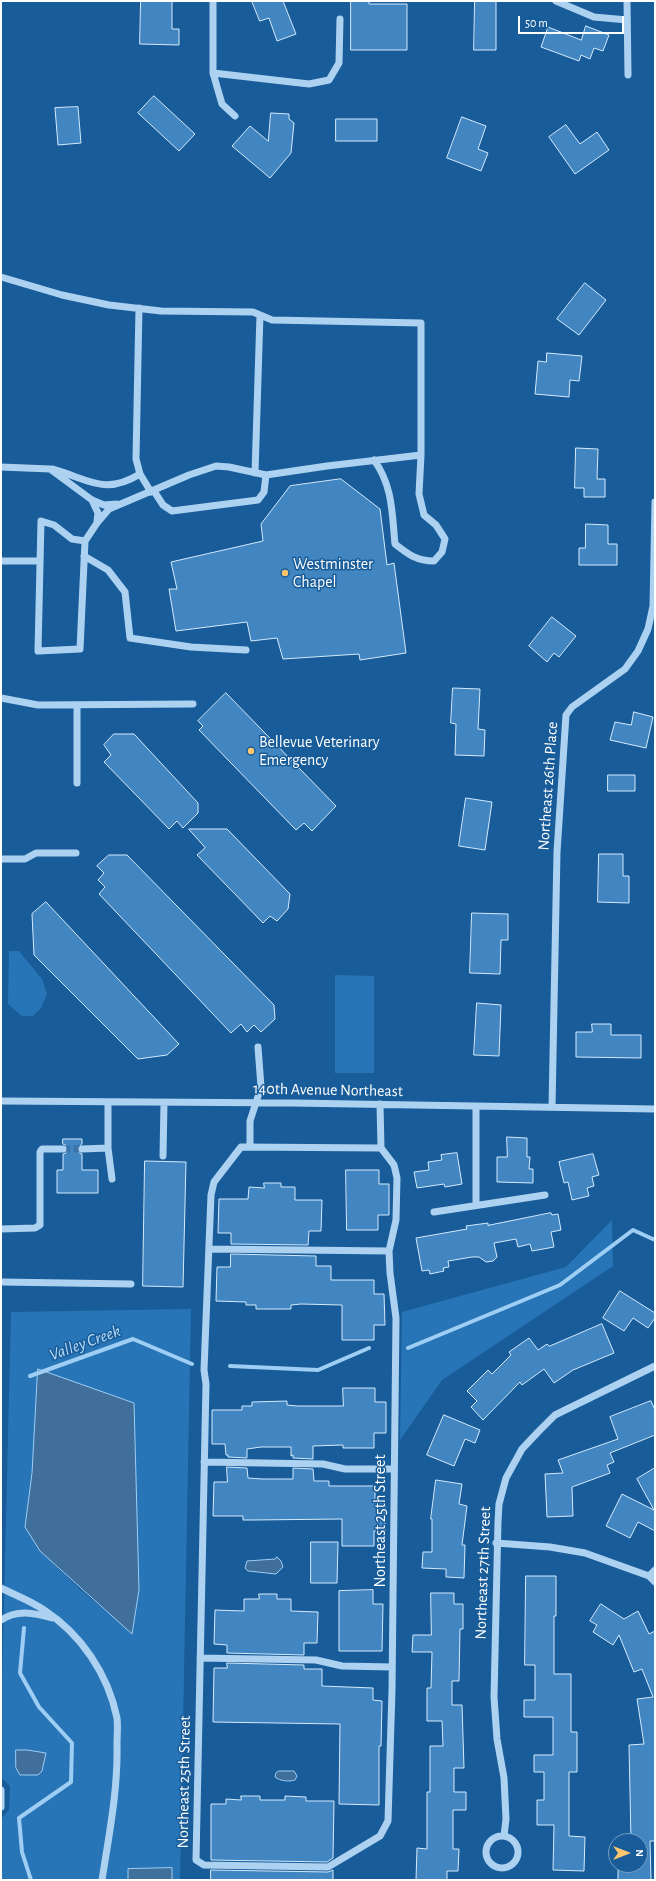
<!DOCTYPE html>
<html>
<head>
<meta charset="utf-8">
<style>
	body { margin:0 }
	#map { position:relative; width:656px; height:1881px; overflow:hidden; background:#185c99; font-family:"Alegreya Sans",sans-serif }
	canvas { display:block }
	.frame { position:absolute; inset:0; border:2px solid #fff; pointer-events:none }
	.north { position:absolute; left:608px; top:1833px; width:40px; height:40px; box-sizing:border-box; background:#185c99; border:1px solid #749dc2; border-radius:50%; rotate:90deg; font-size:11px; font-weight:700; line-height:16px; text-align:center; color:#fff }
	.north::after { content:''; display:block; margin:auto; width:14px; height:18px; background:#ffc76d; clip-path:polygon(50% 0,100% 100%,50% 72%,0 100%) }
	.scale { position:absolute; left:518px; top:16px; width:106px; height:18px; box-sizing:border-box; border:2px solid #fff; border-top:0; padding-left:5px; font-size:12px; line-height:14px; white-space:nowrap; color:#fff; -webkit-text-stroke:3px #185c99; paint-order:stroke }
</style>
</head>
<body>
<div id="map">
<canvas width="656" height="1881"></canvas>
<div class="frame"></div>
<div class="north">N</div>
<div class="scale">50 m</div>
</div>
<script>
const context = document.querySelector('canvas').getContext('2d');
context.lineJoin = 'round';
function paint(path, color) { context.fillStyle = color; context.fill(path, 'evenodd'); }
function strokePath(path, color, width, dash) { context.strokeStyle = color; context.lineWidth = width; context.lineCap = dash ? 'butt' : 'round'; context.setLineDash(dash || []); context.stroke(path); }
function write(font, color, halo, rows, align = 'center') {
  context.font = font + ' "Alegreya Sans",sans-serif'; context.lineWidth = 3; context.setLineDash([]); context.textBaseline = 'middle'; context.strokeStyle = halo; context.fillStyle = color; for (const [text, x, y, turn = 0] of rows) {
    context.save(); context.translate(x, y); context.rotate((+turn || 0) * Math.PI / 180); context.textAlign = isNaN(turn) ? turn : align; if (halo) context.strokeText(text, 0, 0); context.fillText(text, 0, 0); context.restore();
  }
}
paint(new Path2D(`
	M9,951H19L42,979L47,994L41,1008L33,1016H22L8,1004Z
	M335,975L374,976V1073H335Z
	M612,1220L613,1266L442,1380L400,1440L402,1312L566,1267Z
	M191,1309L180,1880H1V1819L9,1810L10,1786L1,1777V1726L11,1312ZM38,1370L134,1403L139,1590L132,1633L82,1591L40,1551L25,1527L32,1473Z`), '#2775b6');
const water = new Path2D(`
	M38,1369L134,1403L139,1590L132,1634L40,1551L25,1527L32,1473Z
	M277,1557L281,1561L283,1567L276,1574L248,1571L245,1568L247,1561L275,1559Z
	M16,1750H27L46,1753L42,1771L38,1775H20L16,1768Z
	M279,1771H294L297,1776L295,1780C289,1782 280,1781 275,1777L276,1773Z
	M172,1868V1880H128V1869Z`);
paint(water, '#3f6f9a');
strokePath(water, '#9fcef4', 1);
strokePath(new Path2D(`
	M408,1348L560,1285L633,1230L655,1240
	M230,1366L318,1370L369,1348
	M30,1376L133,1339L192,1364
	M24,1628L20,1673L39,1707L72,1743L71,1782L19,1818L22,1852L31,1880`), '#9fcef4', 4);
const building = new Path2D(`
	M141,1H172V29H179V45L140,44Z
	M252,1H283L296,34L277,41L269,18L260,21Z
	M351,1H369V4H407V50H351Z
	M475,1H496V50H474Z
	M586,26L609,35L603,51L594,48L590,59L581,55L579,61L541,47L548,27L581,40Z
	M154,96L195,134L179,151L138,113Z
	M78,107L81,143L58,145L55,108Z
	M271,113L289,114V119L294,123L291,153L270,178L232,146L250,126L268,141Z
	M462,117L486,126L478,149L488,153L481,171L447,158Z
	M336,119H377V141H336Z
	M566,125L580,144L597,132L609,150L575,174L549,137Z
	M585,283L606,300L579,335L557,319Z
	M547,353L582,356L579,381L570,380L569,397L535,394L538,361L546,362Z
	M576,448L598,449L597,479H605V497H584V488H575Z
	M341,479L380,509L387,565L394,563L406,653L360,660L359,654L283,659L277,638L251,641L247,622L176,631L169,589H177L171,562L263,541L261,524L290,486Z
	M586,524L608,525V544H617V565H579V548H585Z
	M552,617L576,636L559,657L554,653L547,662L529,646Z
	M453,688L480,689L478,729L485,730L484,756L455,755L456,724L451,723Z
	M226,693L336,806L312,831L304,823L296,830L199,730L203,726L198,721Z
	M634,712L653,717L646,748L610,740L615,722L631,725Z
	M114,734H134L198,803V813L183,828L177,821L169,829L104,762L111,755L104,745Z
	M608,775H635V791H608Z
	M466,798L492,802L485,850L459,846Z
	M189,829H227L290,894L288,909L277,921L270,916L263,923L197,855L205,848Z
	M599,854H623V876H629V903L598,902Z
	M109,855H127L274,1005L275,1019L261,1032L254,1025L247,1032L241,1024L231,1033L99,894L105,887L98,880L104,873L97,866Z
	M46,902L179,1044L167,1055L138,1059L34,955L32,914Z
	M472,913L508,914V940H501L500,974L470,973Z
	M477,1003L501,1005L499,1056L474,1055Z
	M592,1024H611V1035H641V1058L576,1057V1032H592Z
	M507,1137L527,1138V1157H530L529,1169H533V1183L497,1182V1157H507Z
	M63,1139H82V1144L77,1149L78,1152L82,1154V1170H98V1193H57V1170H63V1154L66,1153L68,1149L67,1146L63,1144Z
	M457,1153L462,1184L445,1187L444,1184L417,1188L414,1172L429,1170L428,1162L442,1160L441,1155Z
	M593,1154L599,1175L592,1177L594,1186L587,1188L589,1196L572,1200L568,1182L564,1183L559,1162Z
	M145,1161L186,1162L183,1287L143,1286Z
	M346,1170H379V1184H389V1215H378V1230H347Z
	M264,1183H281V1187H295V1200H322L321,1231H309L308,1245L231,1244V1233H218L219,1199H248L249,1187L264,1188Z
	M551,1213L552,1215L558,1214L561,1230L551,1232L554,1247L532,1251L530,1244L518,1247L516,1239L494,1243L497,1257L493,1261L486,1262L479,1257H472L448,1261L449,1267L443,1268L444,1271L430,1274L429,1270L422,1271L416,1238L467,1229L466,1226L488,1223V1225Z
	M231,1254L316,1256V1266H331V1280H374V1294H384L385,1325H374V1340H342V1305L301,1304L291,1305V1309H256V1305H246V1302L216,1301L217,1267H230Z
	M620,1291L655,1313V1318L648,1328L633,1318L624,1331L603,1318Z
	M602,1324L614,1353L573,1370L554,1383L544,1369L522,1385L520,1382L483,1420L471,1407L477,1401L467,1391L488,1370L492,1374L511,1355L509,1352L529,1338L538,1350L547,1344L549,1346Z
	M343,1388H375V1402H386V1433H374V1448H343V1445L313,1446V1459L293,1458V1455L291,1456V1447H261L247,1449V1458L228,1457V1455H226L225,1444H212V1410H242V1406H252V1402L287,1401V1405L297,1406H343Z
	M651,1401L655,1410V1435L610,1453L614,1462L607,1465L610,1473L572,1487L573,1516L547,1517L545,1474L563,1473L558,1460L618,1439L610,1417Z
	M444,1415L480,1430L475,1443L465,1439L454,1466L427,1455Z
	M227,1467L247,1468L248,1478L262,1479H293V1468L313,1469L314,1481H329V1486H375V1500H385V1531H374V1546H342V1519L253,1520H243V1516H213L214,1482H227Z
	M655,1468V1531L638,1522L630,1538L606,1526L622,1494L654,1510L637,1479Z
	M436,1480L462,1484L459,1504L467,1506L462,1545H465L464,1578L446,1577V1569L422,1568L423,1552H432V1519H431Z
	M311,1542H338L337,1583H311Z
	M526,1576H556V1616H554V1674H571V1732H577V1772H569V1836L585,1837L584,1871L553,1870L554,1825H537V1800H544V1772H534V1755H553V1717H524V1700H535V1665H525Z
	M373,1590V1604H383L382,1651H339V1591Z
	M431,1593H454V1604H463V1629H460L459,1681H452V1705H462L464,1768H454V1792H466V1810H453V1849H459L458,1871H447V1880H416L417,1848L427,1849V1792H430V1746H443L442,1721H427V1688H431L432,1652H412L413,1635H431Z
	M259,1594H277V1599H291V1611L318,1612L317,1643H304V1655L227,1653V1645L214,1644L215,1610L244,1611V1599H259Z
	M601,1604L624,1619L638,1611L649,1634L655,1631V1841H650L651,1880H618V1865H640V1841H631L629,1745L644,1744L637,1699L653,1697L642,1669L634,1672L619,1635L613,1645L593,1632L597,1625L590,1621Z
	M227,1663L304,1665V1669H322V1686L373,1688V1700L382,1701L381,1746H379V1805L339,1804L340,1724L213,1722L214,1668H227Z
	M241,1796H260V1800H285V1796L306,1797V1801H334L333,1858L327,1862L211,1860V1804H226V1799L241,1800Z
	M211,1870L328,1872L333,1870V1880H211Z`);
paint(building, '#4186c0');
strokePath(building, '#d4eafc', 1);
strokePath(new Path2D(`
	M63,1149H82`), '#3b74a8', 7, [7, 3.5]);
strokePath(new Path2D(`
	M213,1V73L222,104L235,116
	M556,1L594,17L627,20
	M627,1L628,75
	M213,73L309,84L329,80L339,63L340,19
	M1,277L62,295L109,305L161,311L253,312L272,320L421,323V455L327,466L266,475L229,467L216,466L189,475L109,509L97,523L85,541
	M139,308L136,459L140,474L151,492
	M374,460C393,486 392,514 395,544C409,555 417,561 434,561L442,552L445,539L436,525L424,515L419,494L421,455
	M1,467L50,469L92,500L104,505L117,504
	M52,469C89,479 104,496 140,474
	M255,473L260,315
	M154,491L163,505L172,511L258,500L264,492L266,475
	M92,500L98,513L97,522
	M41,521L54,525L72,539L85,541L80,649L38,651Z
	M84,556L108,570L125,592L130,638L191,647L246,650
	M1,561H40
	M1,698L38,705L193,704
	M77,705V783
	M1,859H25L36,853H76
	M1,1101L293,1103L655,1109
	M108,1102V1148L112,1179
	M380,1104L381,1148L394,1165L397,1178L396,1220L389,1251L390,1273L396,1318L392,1690L388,1821L380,1836L328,1867L204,1865L196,1860L206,1384L204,1370L211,1195L214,1182L241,1147L381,1148
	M476,1107V1205
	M552,1107L557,852L566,715L572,707L625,669L638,651L648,629L653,606L655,502
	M250,1147V1121L261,1087L258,1047
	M82,1149L108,1148
	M163,1156L164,1103
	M434,1212L545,1195
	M1,1229L35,1228L40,1225V1152L42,1149H63
	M209,1249L389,1251
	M1,1282L131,1284
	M204,1462L323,1464L345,1469H394
	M496,1543L550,1547L585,1553L649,1576L655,1582
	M649,1576L655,1570
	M1,1588C15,1595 31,1601 44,1610C81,1634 108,1674 117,1718C118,1726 117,1736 117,1745C118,1790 109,1835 102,1880
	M1,1620C18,1609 34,1613 52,1618
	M200,1658L316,1660L342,1666L392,1667
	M1,1790V1807
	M486 1852a16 16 0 1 1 32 0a16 16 0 1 1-32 0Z
	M504,1836L506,1819L504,1778L497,1739L494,1697L498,1522L499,1504L506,1478L522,1449L538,1432L555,1415L655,1366`), '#add2f1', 7);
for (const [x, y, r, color] of [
	[285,573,4,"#ffc76d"],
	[251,751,4,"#ffc76d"]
]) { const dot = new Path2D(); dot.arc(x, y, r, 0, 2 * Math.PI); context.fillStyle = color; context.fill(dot); strokePath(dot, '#185c99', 1.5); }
write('16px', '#fff', '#185c99', [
	["Westminster",293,564],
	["Chapel",293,582],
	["Bellevue Veterinary",259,742],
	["Emergency",259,760]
], 'left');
write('16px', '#fff', '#185c99', [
	["Northeast 26th Place",548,786,-86],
	["140th Avenue Northeast",328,1090,1],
	["Northeast 25th Street",380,1521,-90],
	["Northeast 27th Street",483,1573,-88],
	["Northeast 25th Street",184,1782,-89]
]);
write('italic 17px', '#b9dcf8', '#185c99', [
	["Valley Creek",85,1343,-20]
]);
</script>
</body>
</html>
